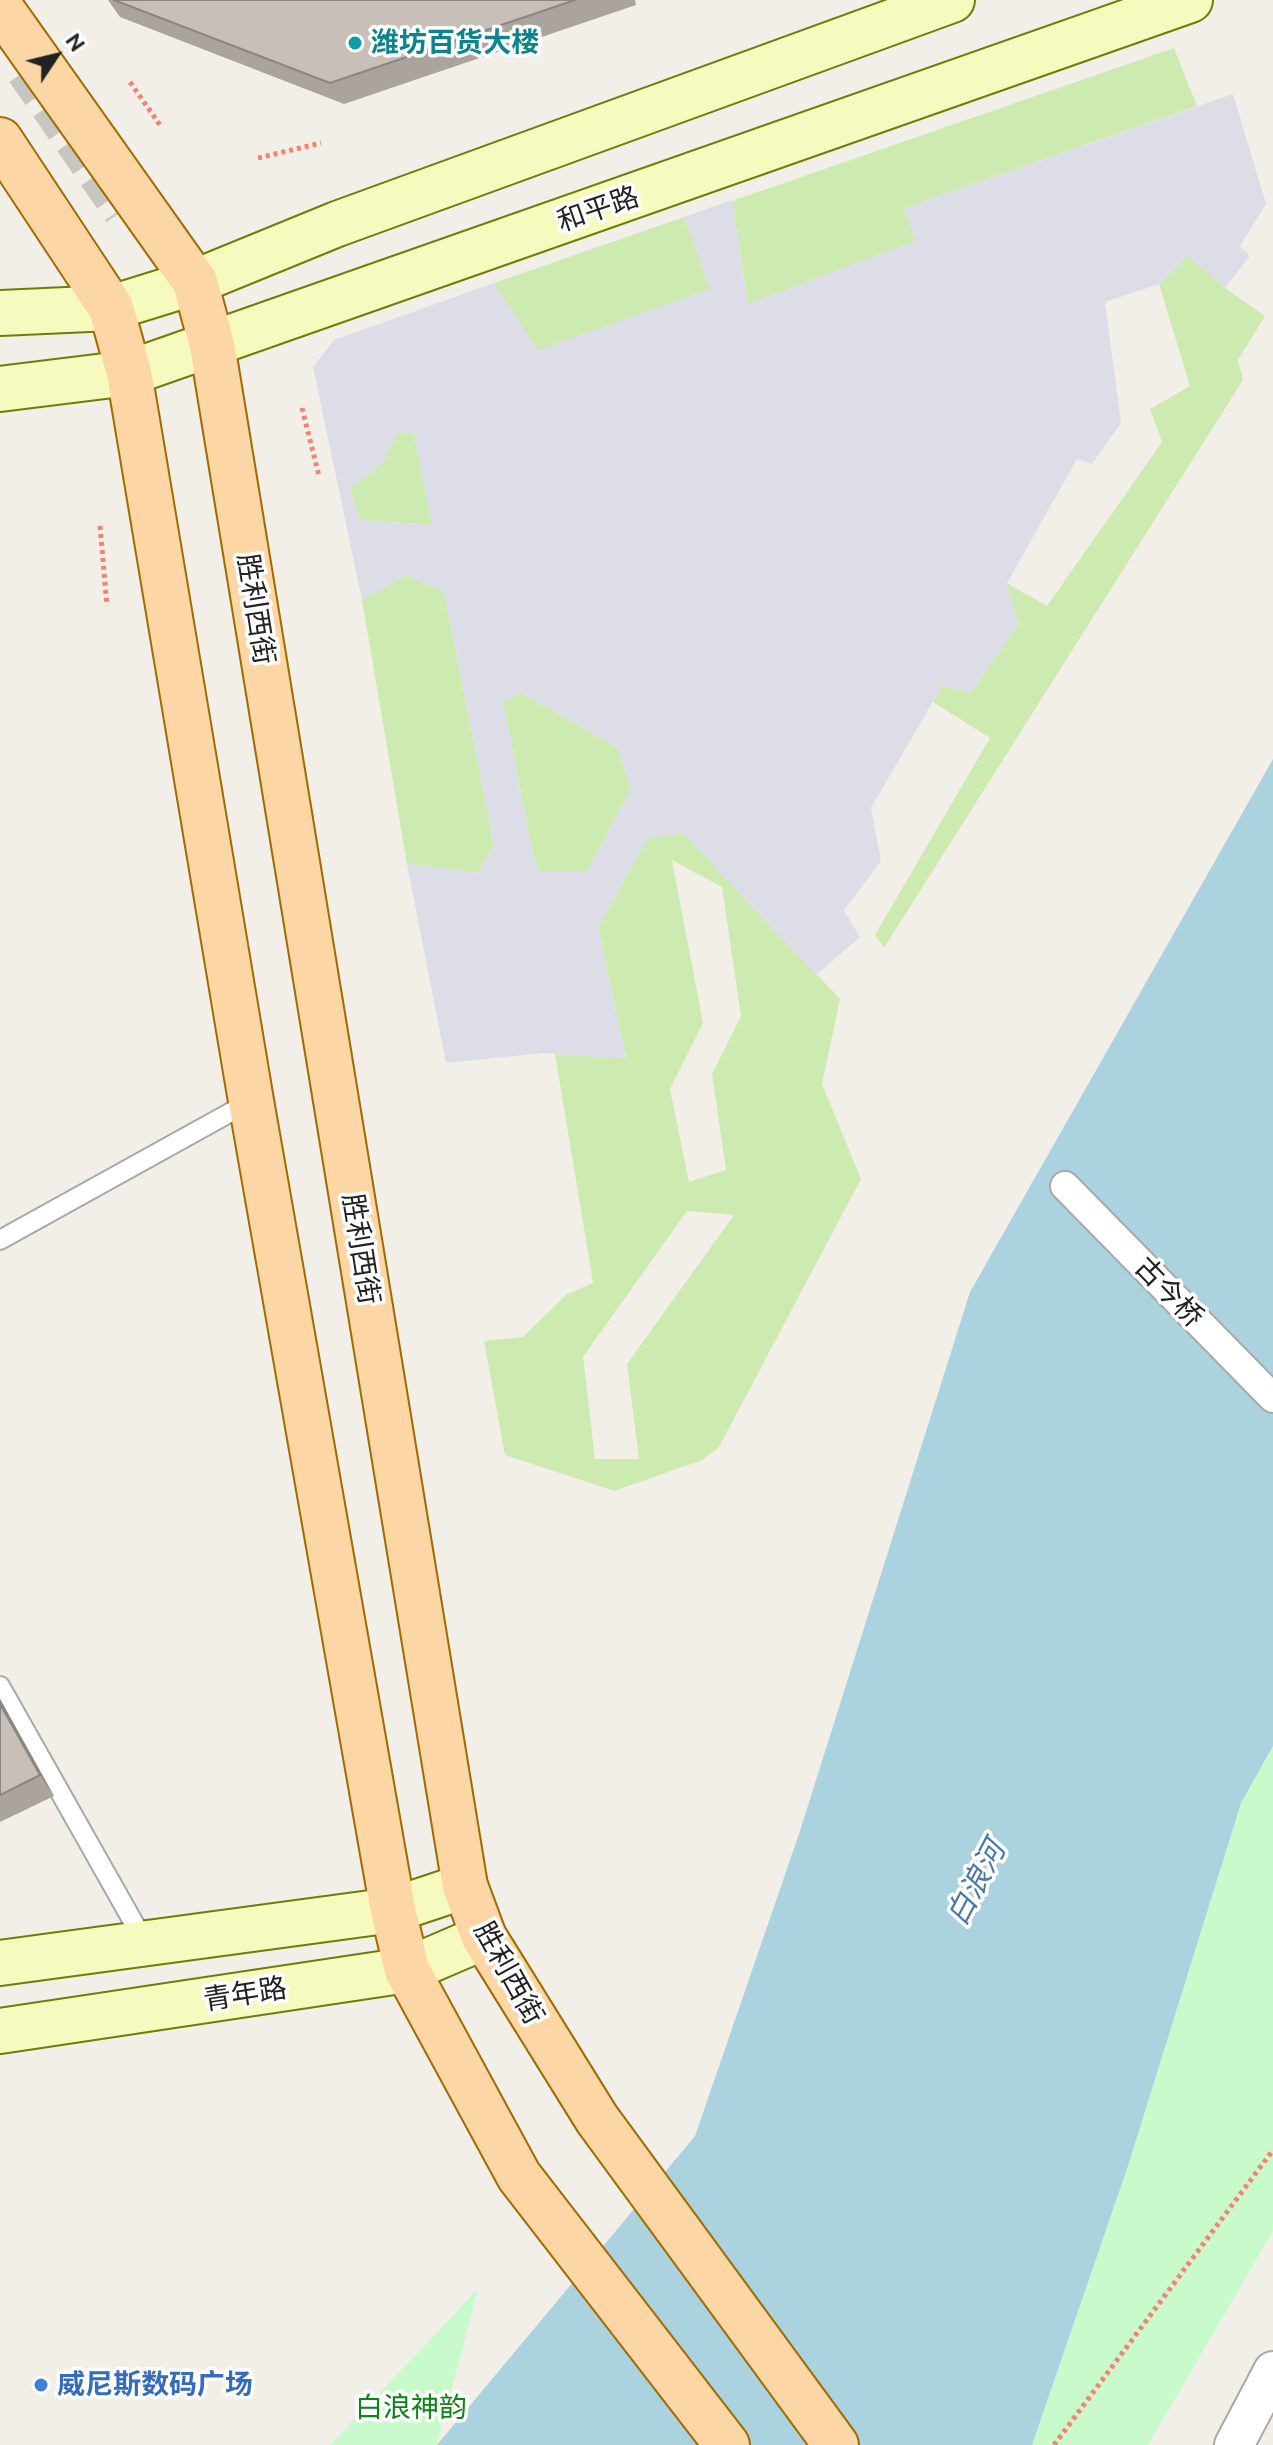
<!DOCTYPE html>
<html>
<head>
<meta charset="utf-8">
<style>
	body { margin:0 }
	#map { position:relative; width:1273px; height:2445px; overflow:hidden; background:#f2efe9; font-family:Ubuntu,sans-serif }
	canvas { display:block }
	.north { position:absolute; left:16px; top:16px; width:80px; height:80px; -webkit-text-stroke:6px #fff; paint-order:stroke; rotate:55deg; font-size:22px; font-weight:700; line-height:32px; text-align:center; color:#222 }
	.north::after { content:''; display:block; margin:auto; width:28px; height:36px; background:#222; clip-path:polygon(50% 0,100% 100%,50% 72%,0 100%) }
</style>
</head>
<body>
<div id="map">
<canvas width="1273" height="2445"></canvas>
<div class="north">N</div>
</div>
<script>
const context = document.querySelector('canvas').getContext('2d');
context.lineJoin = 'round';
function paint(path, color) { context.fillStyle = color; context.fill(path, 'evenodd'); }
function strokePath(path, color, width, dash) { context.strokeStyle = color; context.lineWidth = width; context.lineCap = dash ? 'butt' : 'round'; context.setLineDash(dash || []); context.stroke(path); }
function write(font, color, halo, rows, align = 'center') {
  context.font = font + ' Ubuntu,"Noto Sans SC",sans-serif'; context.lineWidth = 7; context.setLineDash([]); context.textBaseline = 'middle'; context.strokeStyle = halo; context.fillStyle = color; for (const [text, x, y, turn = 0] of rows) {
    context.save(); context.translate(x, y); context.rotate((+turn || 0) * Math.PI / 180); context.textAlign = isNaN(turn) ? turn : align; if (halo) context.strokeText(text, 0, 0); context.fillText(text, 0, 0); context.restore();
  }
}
paint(new Path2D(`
	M1174,48L1197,106L904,208L916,241L748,304L732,201Z
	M684,217L711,289L537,351L494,283Z
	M1188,255L1225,288L1265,316L1238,360L1243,380L884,948L875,935L990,738L933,702L942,686L971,692L1018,625L1007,583L1047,606L1162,442L1150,409L1190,386L1159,284Z
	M397,433H414L433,525L359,520L350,488L383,463Z
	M406,575L444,591L494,845L478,873L407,864L362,600Z
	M520,692L618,748L631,789L587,872H540L534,859L503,702Z
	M683,833L840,999L822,1084L861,1179L719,1447L702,1460L614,1491L505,1455L484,1341L523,1337L566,1295L593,1283L555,1054L626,1058L598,928L647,839ZM672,860L722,887L741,1016L712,1074L726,1170L689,1182L670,1089L703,1023ZM687,1211L734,1215L627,1364L639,1459H595L583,1357Z`), '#cdebb0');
paint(new Path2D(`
	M1273,1746V2231L1148,2445H1032L1128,2166L1241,1803Z
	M478,2289L437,2445H330Z`), '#c8facc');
paint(new Path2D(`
	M1233,94L1266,204L1240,246L1250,256L1225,288L1188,256L1159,284L1105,302L1121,423L1092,464L1077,459L1007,583L1018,625L971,692L942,686L871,808L881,861L844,910L860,937L816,975L683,833L647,839L598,928L626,1059L543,1053L446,1063L407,864L478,873L494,845L444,591L406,575L362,600L313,367L334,340L494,283L538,350L710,289L684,217L732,200L748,304L915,241L904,208ZM397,433H414L432,525L359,520L350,488L383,463ZM520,692L618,748L631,789L587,872H540L534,859L503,702Z`), '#dddde8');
paint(new Path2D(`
	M1273,759V1746L1241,1803L1128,2166L1032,2445H437L695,2136L799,1834L970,1292Z`), '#aad3df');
strokePath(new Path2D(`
	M21,74L118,214`), '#c8c6c1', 28, [28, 14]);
const service = new Path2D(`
	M0,1240L251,1101
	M0,1686L144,1941`);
const pedestrian = new Path2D(`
	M1065,1186L1273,1398`);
const minor = new Path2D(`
	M1234,2445L1273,2371`);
const secondary = new Path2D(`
	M0,313L111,308L195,282L337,224L952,0
	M0,389L129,373L1190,0
	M0,1963L393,1910L465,1886
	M0,2031L407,1970L484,1937`);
const primary = new Path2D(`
	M0,7L195,282L212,345L465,1886L484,1937L597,2119L836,2445
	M0,140L111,308L129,373L251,1101L393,1910L407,1970L519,2176L727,2445`);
strokePath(service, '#a9a9a9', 22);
strokePath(pedestrian, '#a9a9a9', 32);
strokePath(minor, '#a9a9a9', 42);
strokePath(secondary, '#707d05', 48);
strokePath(primary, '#a06b00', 48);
strokePath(new Path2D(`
	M130,82L162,128
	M258,158L321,143
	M302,408L319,476
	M100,526L107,606
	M1054,2445L1273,2150`), '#fa8072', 5, [4, 4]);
strokePath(service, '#fff', 18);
strokePath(pedestrian, '#fff', 28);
strokePath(minor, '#fff', 38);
strokePath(secondary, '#f7fabf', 44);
strokePath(primary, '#fcd6a4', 44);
paint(new Path2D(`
	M108,0H635L636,5L344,104L120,17Z
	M0,1699L54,1796L0,1822Z`), '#aba49e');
paint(new Path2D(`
	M0,1699L54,1796L40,1775L0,1704Z`), '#8b8681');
const building = new Path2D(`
	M114,0H575L330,83Z
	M0,1704L40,1775L0,1795Z`);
paint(building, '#c7bfb8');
strokePath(building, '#8b8681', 2);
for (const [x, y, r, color] of [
	[355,43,8,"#0f9aa8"],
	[41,2385,8,"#3f7fe0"]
]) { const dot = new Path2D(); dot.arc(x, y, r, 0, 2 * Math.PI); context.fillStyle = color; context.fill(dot); strokePath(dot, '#fff', 3); }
write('bold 28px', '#0d838f', '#fff', [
	["潍坊百货大楼",371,43]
], 'left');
write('28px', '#222', '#fff', [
	["和平路",598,209,-19],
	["胜利西街",256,609,81],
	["胜利西街",361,1249,81],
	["古今桥",1169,1292,46],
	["胜利西街",509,1973,61],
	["青年路",245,1994,-9]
]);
write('bold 28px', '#366cbe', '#fff', [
	["威尼斯数码广场",57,2385]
], 'left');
write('28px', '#0c8416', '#fff', [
	["白浪神韵",411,2408]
]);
write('italic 30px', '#4a7aab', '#fff', [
	["白浪河",976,1883,-62]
]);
</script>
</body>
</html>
